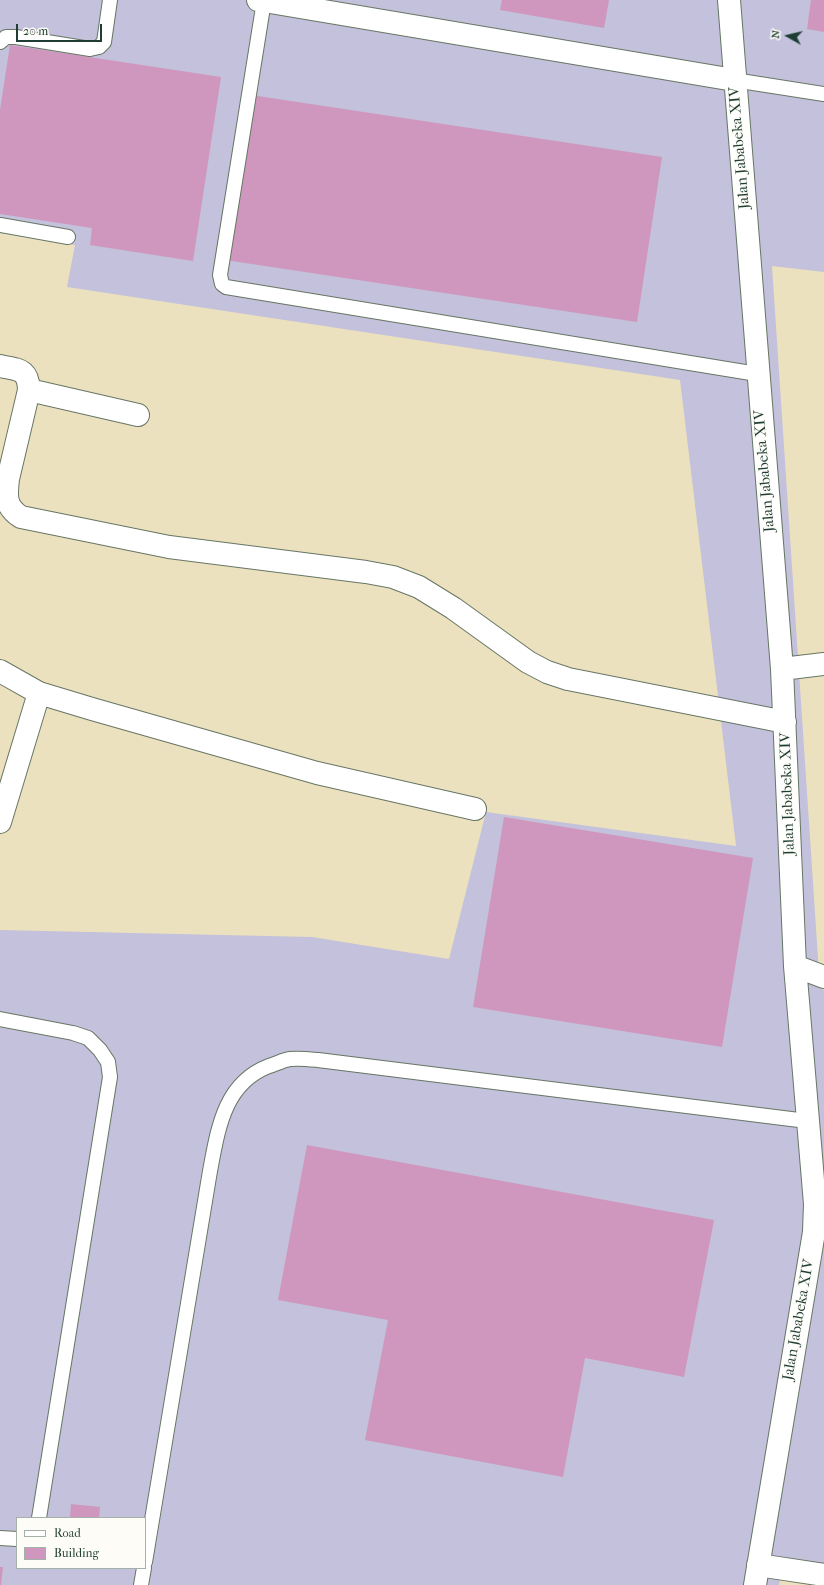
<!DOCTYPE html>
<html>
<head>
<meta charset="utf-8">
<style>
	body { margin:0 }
	#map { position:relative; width:824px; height:1585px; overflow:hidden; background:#ece1be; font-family:"IM FELL French Canon",serif }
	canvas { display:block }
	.legend { position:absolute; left:16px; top:1517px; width:130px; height:52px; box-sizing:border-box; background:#fdfcf7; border:1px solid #a4b0a9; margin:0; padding:5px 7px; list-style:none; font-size:12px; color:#1f3d34 }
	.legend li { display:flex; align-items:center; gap:8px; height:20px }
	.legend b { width:20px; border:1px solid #a4b0a9 }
	.north { position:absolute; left:768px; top:16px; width:40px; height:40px; -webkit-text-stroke:3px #fdfcf7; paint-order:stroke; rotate:278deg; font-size:11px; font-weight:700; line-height:16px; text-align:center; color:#1f3d34 }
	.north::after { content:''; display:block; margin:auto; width:14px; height:18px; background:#1f3d34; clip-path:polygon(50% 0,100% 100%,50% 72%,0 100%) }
	.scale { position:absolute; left:16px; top:24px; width:86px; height:18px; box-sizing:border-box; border:2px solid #1f3d34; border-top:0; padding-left:5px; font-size:12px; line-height:14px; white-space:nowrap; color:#1f3d34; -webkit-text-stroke:3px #fdfcf7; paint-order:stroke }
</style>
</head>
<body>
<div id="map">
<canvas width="824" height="1585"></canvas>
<ul class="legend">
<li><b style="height:5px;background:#fff"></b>Road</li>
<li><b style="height:11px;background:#cf97bd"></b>Building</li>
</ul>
<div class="north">N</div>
<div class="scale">20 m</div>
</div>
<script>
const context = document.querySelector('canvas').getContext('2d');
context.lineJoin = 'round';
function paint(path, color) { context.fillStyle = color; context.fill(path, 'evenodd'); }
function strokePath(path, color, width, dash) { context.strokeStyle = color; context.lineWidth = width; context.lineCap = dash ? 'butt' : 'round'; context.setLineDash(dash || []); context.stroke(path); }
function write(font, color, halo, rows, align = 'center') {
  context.font = font + ' "IM FELL French Canon",serif'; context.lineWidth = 3; context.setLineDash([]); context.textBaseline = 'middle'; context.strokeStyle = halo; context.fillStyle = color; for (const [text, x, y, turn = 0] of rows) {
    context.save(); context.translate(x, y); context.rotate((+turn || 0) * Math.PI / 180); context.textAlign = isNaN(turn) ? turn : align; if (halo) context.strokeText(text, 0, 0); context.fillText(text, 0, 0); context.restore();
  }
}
paint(new Path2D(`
	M0,0H824V272L772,266L820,988L824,990V1564L784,1559L779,1585H0V930L312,937L449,959L486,812L736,846L680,380L67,287L75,245L0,233ZM17,1518H145V1568H17Z`), '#c3c1db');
paint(new Path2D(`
	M502,0H609L604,28L500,10Z
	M811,0H824V32L807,29Z
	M10,45L221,77L193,261L90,245L92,228L0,214V110Z
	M251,95L662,157L637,322L225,260Z
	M504,817L753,858L722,1047L473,1007Z
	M307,1145L714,1220L684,1377L585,1358L563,1477L365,1440L388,1320L278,1300Z
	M71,1504L100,1507L99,1518H70Z
	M0,1567H3L1,1585H0Z`), '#cf97bd');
const service = new Path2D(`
	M264,1L220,275L222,284L226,287L757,374
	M0,42L6,37H16L90,49L99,47L104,42L110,0
	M734,80L824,94
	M0,225L68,237
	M0,1019L73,1033L88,1038L100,1050L108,1062L110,1077L39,1518
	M0,1538L17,1539
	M145,1562L210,1171C218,1129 224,1083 269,1066C276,1064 283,1060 290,1059C299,1058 308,1059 318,1060L807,1121
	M141,1585L144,1568`);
const minor = new Path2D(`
	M258,0L734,80
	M729,0L782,669L795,966L815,1204L814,1232L755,1585
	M0,366C18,370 28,368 29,390L8,479C6,496 5,507 21,517L169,547L366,572L393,577L419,587L453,608L528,662L547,672L568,679L785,722
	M29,390L138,415
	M782,669L824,664
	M0,671L39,693L92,709L317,773L475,809
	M0,822L39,693
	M795,966L824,977
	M758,1565L824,1575`);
strokePath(service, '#677664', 16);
strokePath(minor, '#677664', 24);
strokePath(service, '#fff', 14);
strokePath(minor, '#fff', 22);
write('15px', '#1f3d34', '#fdfcf7', [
	["Jalan Jababeka XIV",740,148,-95],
	["Jalan Jababeka XIV",765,471,-95],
	["Jalan Jababeka XIV",788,794,-92],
	["Jalan Jababeka XIV",799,1320,-80]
]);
</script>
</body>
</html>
